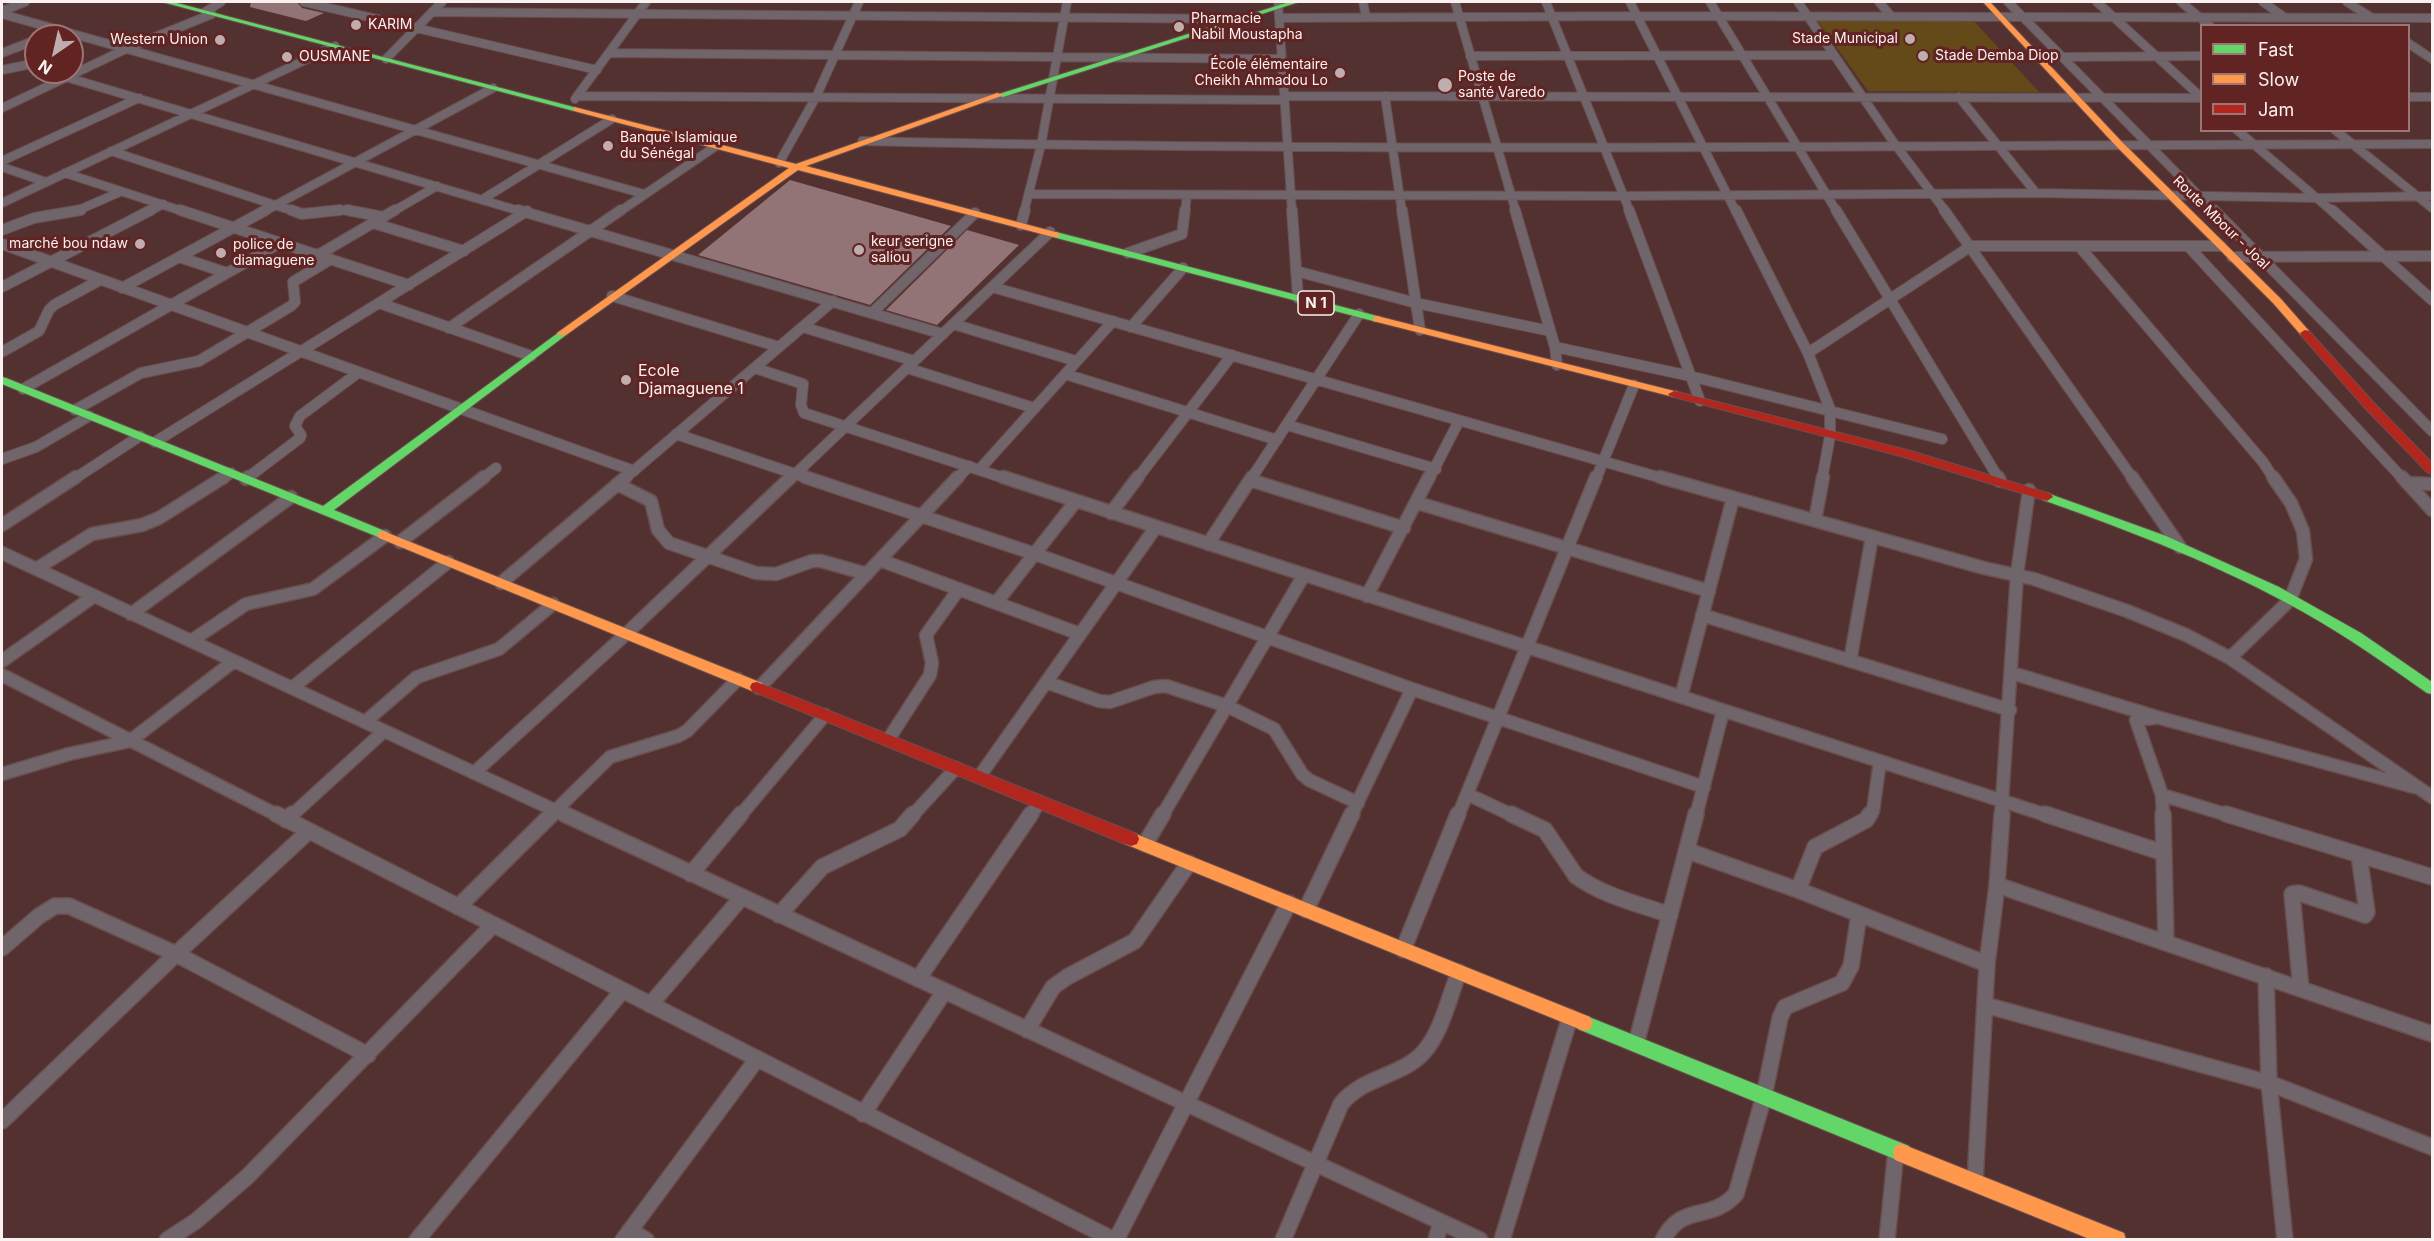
<!DOCTYPE html>
<html>
<head>
<meta charset="utf-8">
<style>
	body { margin:0 }
	#map { position:relative; width:2434px; height:1241px; overflow:hidden; background:#543131; font-family:Inter,sans-serif }
	canvas { display:block }
	.frame { position:absolute; inset:0; border:3px solid #f9f1f0; pointer-events:none }
	.legend { position:absolute; left:2200px; top:24px; width:210px; height:108px; box-sizing:border-box; background:#622323; border:2px solid #9e7575; margin:0; padding:8px 10px; list-style:none; font-size:18px; color:#f9f1f0 }
	.legend li { display:flex; align-items:center; gap:12px; height:30px }
	.legend b { width:30px; border:2px solid #9e7575 }
	.north { position:absolute; left:24px; top:24px; width:60px; height:60px; box-sizing:border-box; background:#622323; border:2px solid #9e7575; border-radius:50%; rotate:214deg; font-size:16px; font-weight:700; line-height:24px; text-align:center; color:#f9f1f0 }
	.north::after { content:''; display:block; margin:auto; width:21px; height:27px; background:#bfaead; clip-path:polygon(50% 0,100% 100%,50% 72%,0 100%) }
</style>
</head>
<body>
<div id="map">
<canvas width="2434" height="1241"></canvas>
<div class="frame"></div>
<ul class="legend">
<li><b style="height:8px;background:#63d668"></b>Fast</li>
<li><b style="height:8px;background:#ff974d"></b>Slow</li>
<li><b style="height:8px;background:#b3261e"></b>Jam</li>
</ul>
<div class="north">N</div>
</div>
<script>
const context = document.querySelector('canvas').getContext('2d');
context.lineJoin = 'round';
function paint(path, color) { context.fillStyle = color; context.fill(path, 'evenodd'); }
function strokePath(path, color, width, dash) { context.strokeStyle = color; context.lineWidth = width; context.lineCap = dash ? 'butt' : 'round'; context.setLineDash(dash || []); context.stroke(path); }
function write(font, color, halo, rows, align = 'center') {
  context.font = font + ' Inter,sans-serif'; context.lineWidth = 6; context.setLineDash([]); context.textBaseline = 'middle'; context.strokeStyle = halo; context.fillStyle = color; for (const [text, x, y, turn = 0] of rows) {
    context.save(); context.translate(x, y); context.rotate((+turn || 0) * Math.PI / 180); context.textAlign = isNaN(turn) ? turn : align; if (halo) context.strokeText(text, 0, 0); context.fillText(text, 0, 0); context.restore();
  }
}
paint(new Path2D(`
	M1816,19L1973,20L2039,92L1868,91Z`), '#644919');
paint(new Path2D(`
	M251,2H297L302,8L324,13L306,21L250,7Z
	M790,180L951,226L870,305L698,255Z
	M967,230L1019,245L937,325L886,310Z`), '#927477');
const streetFar3 = new Path2D(`
	M304,2L597,70
	M1278,2L1292,212
	M1363,2L1366,17
	M1455,2L1516,212
	M1546,2L1630,212
	M1630,2L1736,212
	M1710,2L1837,212
	M1798,2L1894,143L1946,212
	M1879,2L1891,16
	M2008,2L2215,212
	M2097,2L2202,98
	M2181,2L2210,26
	M2263,2L2284,17
	M2347,2L2372,18
	M2,11L25,2
	M205,12L221,2
	M432,12L1237,19
	M2,14L644,194
	M1279,18L1637,16L2432,18
	M2408,43L2432,59
	M2,53L36,40
	M609,53L1282,59
	M1470,56L1833,55
	M2063,57L2202,56
	M386,59L442,2
	M2,70L36,63
	M69,78L523,212
	M577,96L1285,100
	M1285,96L2202,98
	M1385,96L1402,212
	M1959,97L2036,193
	M2408,97H2432
	M575,99L646,2
	M2,108L128,48L212,14
	M2237,130L2333,212
	M2335,130L2432,208
	M862,141C1385,153 1909,145 2432,144
	M111,151L296,212
	M2,161L139,98
	M779,163L816,97L859,2
	M2,167L46,182
	M65,173L185,212
	M1030,194L1623,196L2036,193L2317,198L2432,196
	M483,199L612,119
	M2,203L335,46
	M74,212L120,192
	M148,212L163,204
	M263,212L493,88
	M324,212L345,210L355,212
	M392,212L437,186
	M619,212L716,146
	M1024,212L1041,145L1067,2
	M1185,212L1187,195`);
const streetFar2 = new Path2D(`
	M180,210L409,285
	M291,210L302,214L340,210
	M347,210L383,217
	M518,210L943,334
	M1292,210L1298,298
	M1402,210L1420,330
	M1515,210L1555,347L1557,365
	M1629,210L1700,401
	M1736,210L1808,353L1830,409V436L1822,479
	M1836,210L1999,479
	M1944,210L2133,479
	M2214,210L2432,431
	M2332,210L2432,300
	M373,223L464,251
	M1021,225L1025,210
	M2,230L34,218L81,210
	M2,244L634,471
	M2079,246L2263,462L2274,479
	M2188,246L2403,479
	M1128,253L1182,234L1185,210
	M318,255L395,210
	M179,257L227,273
	M2232,257L2432,256
	M1296,271L1416,303L1550,331
	M2,287L151,210
	M992,287L1665,479
	M122,288L266,210
	M612,296L779,347
	M379,303L531,356
	M872,313L975,213
	M953,324L1076,361
	M803,327L914,361
	M1131,327L1183,268
	M449,328L621,210
	M1555,347L1690,376L1942,439
	M2,352L39,331L49,310L54,305L100,280
	M1808,353L1971,246H2221
	M755,368L803,384L801,405L804,413L1007,479
	M907,368L1034,408
	M1065,374L1277,440
	M23,389L280,243
	M75,410L141,373L199,361L291,306L295,302L293,282L331,259
	M1287,425L1436,469
	M676,434L810,479
	M155,442L527,211
	M2,459L36,447L89,416
	M979,470L1113,321
	M74,479L140,436
	M222,479L231,473
	M246,479L300,438L301,435L295,426L300,416L359,372
	M482,479L496,468
	M624,479L833,301
	M790,479L1050,232
	M957,479L969,466
	M1137,479L1232,355
	M1251,479L1359,314
	M1429,479L1459,421
	M1596,479L1634,385`);
const streetFar1 = new Path2D(`
	M805,477L1035,554L1412,689L1704,787
	M1003,477L2049,816
	M1660,477L1984,568L2034,579L2127,611L2186,635L2230,658L2432,797
	M1998,477L2000,481
	M2132,477L2180,547
	M2402,477L2432,510
	M246,479L248,477
	M1250,480L1404,528
	M2407,483L2432,484
	M617,484L651,501L658,530L669,543L756,573L776,574L812,561H821L867,574
	M1418,503L1709,591
	M1111,513L1138,477
	M1815,520L1823,477
	M2,525L76,477
	M400,542L484,477
	M1208,544L1252,477
	M2,553L567,816
	M880,560L1080,634
	M36,569L92,534L142,525L159,518L224,477
	M501,583L626,477
	M1367,596L1429,477
	M996,603L1076,501
	M131,614L291,497
	M1702,615L2010,710
	M191,641L246,604L313,589L385,536
	M2230,658L2290,600L2306,559L2303,531L2291,503L2273,477
	M2,661L94,596
	M1850,661L1872,537
	M2012,673L2160,718L2414,787
	M2,675L279,816
	M1046,682L1099,701L1110,702L1154,687L1166,686L1227,706L1274,729L1302,774L1309,780L1358,803
	M292,688L448,562
	M759,688L958,477
	M1681,697L1733,498
	M2154,718L2136,720L2162,795L2163,816
	M365,722L417,677L499,649L553,604
	M888,740L930,675L932,663L926,635L959,589
	M474,773L626,634L791,477
	M2,774L69,754L130,741L234,661
	M979,777L1156,527
	M1467,794L1514,816
	M2162,795L2231,816
	M291,816L384,731
	M550,816L610,757L678,736L687,731L738,679
	M740,816L825,715
	M912,816L956,768
	M1030,816L1040,802
	M1162,816L1304,575
	M1351,816L1412,689
	M1458,816L1596,477
	M1696,816L1723,711
	M1869,816L1873,811L1880,761
	M2001,816L2017,574L2029,490`);
const street = new Path2D(`
	M276,814L1114,1240
	M564,814L1480,1240
	M1511,814L1545,830L1576,876C1603,896 1639,904 1670,915
	M2045,814L2164,853
	M2163,814L2166,943
	M2226,814L2432,877
	M286,820L292,814
	M1145,844L1163,814
	M1688,851L1798,890L1987,964
	M691,874L741,814
	M1997,885L2432,1034
	M1798,890L1815,847L1866,820L1870,814
	M458,907L552,814
	M1306,910L1352,814
	M779,915L822,867L900,829L913,814
	M2,948L39,916L55,906H69L176,954L368,1055
	M1403,950L1458,814
	M2266,976L2269,1083L2285,1240
	M918,979L1031,814
	M2301,989L2292,894L2299,893L2365,915L2367,912L2359,855
	M650,1005L742,897
	M1985,1005L2269,1083L2432,1147
	M1027,1030L1053,987L1067,977L1135,941L1189,863
	M1636,1044L1696,814
	M863,1114L944,992
	M2,1121L176,954L309,831
	M1975,1182L1987,964L1997,885L2002,814
	M630,1230L646,1240
	M167,1240L196,1221L247,1177L493,925
	M417,1240L622,991
	M623,1240L757,1059
	M1116,1240L1289,903
	M1283,1240L1341,1104C1364,1076 1400,1077 1423,1053C1442,1032 1449,997 1459,972
	M1436,1240L1441,1222
	M1502,1240L1570,1017
	M1663,1240C1682,1202 1710,1223 1736,1194L1764,1096L1780,1018L1785,1007L1842,983L1851,966L1859,915
	M1887,1240L1896,1150`);
const fast = new Path2D(`
	M162,2H173L581,109L574,111Z
	M1289,2H1299L1003,97L996,95Z
	M1056,232L1381,317L1382,319L1377,322L1053,237V233Z
	M562,330L566,331V335L334,510L387,532L389,535L387,538L383,539L2,384V377L6,378L323,506Z
	M2047,493L2166,536L2279,587L2361,633L2432,682V694L2427,693C2387,665 2348,637 2305,613C2222,566 2133,532 2043,500L2041,497L2043,494Z
	M1584,1015L1909,1146L1911,1153L1909,1160L1902,1162L1578,1029L1575,1023L1578,1017Z`);
const slow = new Path2D(`
	M1983,2H1990L2122,142L2281,299L2309,331V335H2301L2273,303L2116,146Z
	M997,93L1004,95L806,166L1059,233V237H1053L798,170L566,335H558L557,333L789,168L574,111V107L796,164Z
	M1377,316L1678,392L1680,394L1674,397L1373,321V317Z
	M383,531L762,683L764,687L762,691H752L379,538L377,535L379,532Z
	M1131,832L1590,1017L1593,1023L1590,1029L1584,1031L1125,844L1123,839L1125,834Z
	M1902,1144L2124,1233L2126,1240H2092L1895,1160L1893,1153L1895,1146Z`);
const jam = new Path2D(`
	M2305,330L2309,331L2373,402L2432,463V474L2428,473L2365,408L2301,335L2300,333Z
	M1674,391L1911,451L2051,494L2053,497L2047,501L1904,457L1670,396L1668,394Z
	M757,682L1137,834L1139,839L1137,844L1131,846L1125,844L752,691L750,687L752,683Z`);
strokePath(streetFar3, '#694e4e', 10);
strokePath(streetFar2, '#694e4e', 12);
strokePath(streetFar1, '#694e4e', 15);
strokePath(street, '#694e4e', 18);
strokePath(fast, '#694e4e', 2);
strokePath(slow, '#694e4e', 2);
strokePath(jam, '#694e4e', 2);
strokePath(streetFar3, '#71656c', 8);
strokePath(streetFar2, '#71656c', 10);
strokePath(streetFar1, '#71656c', 12);
strokePath(street, '#71656c', 15);
paint(fast, '#63d668');
paint(slow, '#ff974d');
paint(jam, '#b3261e');
for (const [x, y, r, color] of [
	[356,25,6,"#bfaead"],
	[1179,27,6,"#bfaead"],
	[1910,39,6,"#bfaead"],
	[220,40,6,"#bfaead"],
	[1923,56,6,"#bfaead"],
	[287,57,6,"#bfaead"],
	[1340,73,6,"#bfaead"],
	[1445,85,8,"#bfaead"],
	[608,146,6,"#bfaead"],
	[140,244,6,"#bfaead"],
	[859,250,6,"#bfaead"],
	[221,253,6,"#bfaead"],
	[626,380,6,"#bfaead"]
]) { const dot = new Path2D(); dot.arc(x, y, r, 0, 2 * Math.PI); context.fillStyle = color; context.fill(dot); strokePath(dot, '#622323', 2); }
write('14px', '#f9f1f0', '#622323', [
	["Pharmacie",1191,19],
	["Nabil Moustapha",1191,35],
	["KARIM",368,25],
	["Stade Municipal",1898,39,"right"],
	["Western Union",208,40,"right"],
	["Stade Demba Diop",1935,56],
	["OUSMANE",299,57],
	["École élémentaire",1328,65,"right"],
	["Cheikh Ahmadou Lo",1328,81,"right"],
	["Poste de",1458,77],
	["santé Varedo",1458,93],
	["Banque Islamique",620,138],
	["du Sénégal",620,154],
	["keur serigne",871,242],
	["saliou",871,258],
	["marché bou ndaw",128,244,"right"],
	["police de",233,245],
	["diamaguene",233,261]
], 'left');
write('14px', '#f9f1f0', '#622323', [
	["Route Mbour - Joal",2221,223,44]
]);
for (const [x, y, w] of [
	[1316,303,36]
]) { const box = new Path2D(); box.roundRect(x - w / 2, y - 12, w, 24, 4.5); context.fillStyle = '#622323'; context.fill(box); strokePath(box, '#f9f1f0', 1.5); }
write('bold 15px', '#f9f1f0', null, [
	["N 1",1316,303]
]);
write('16px', '#f9f1f0', '#622323', [
	["Ecole",638,371],
	["Djamaguene 1",638,389]
], 'left');
</script>
</body>
</html>
